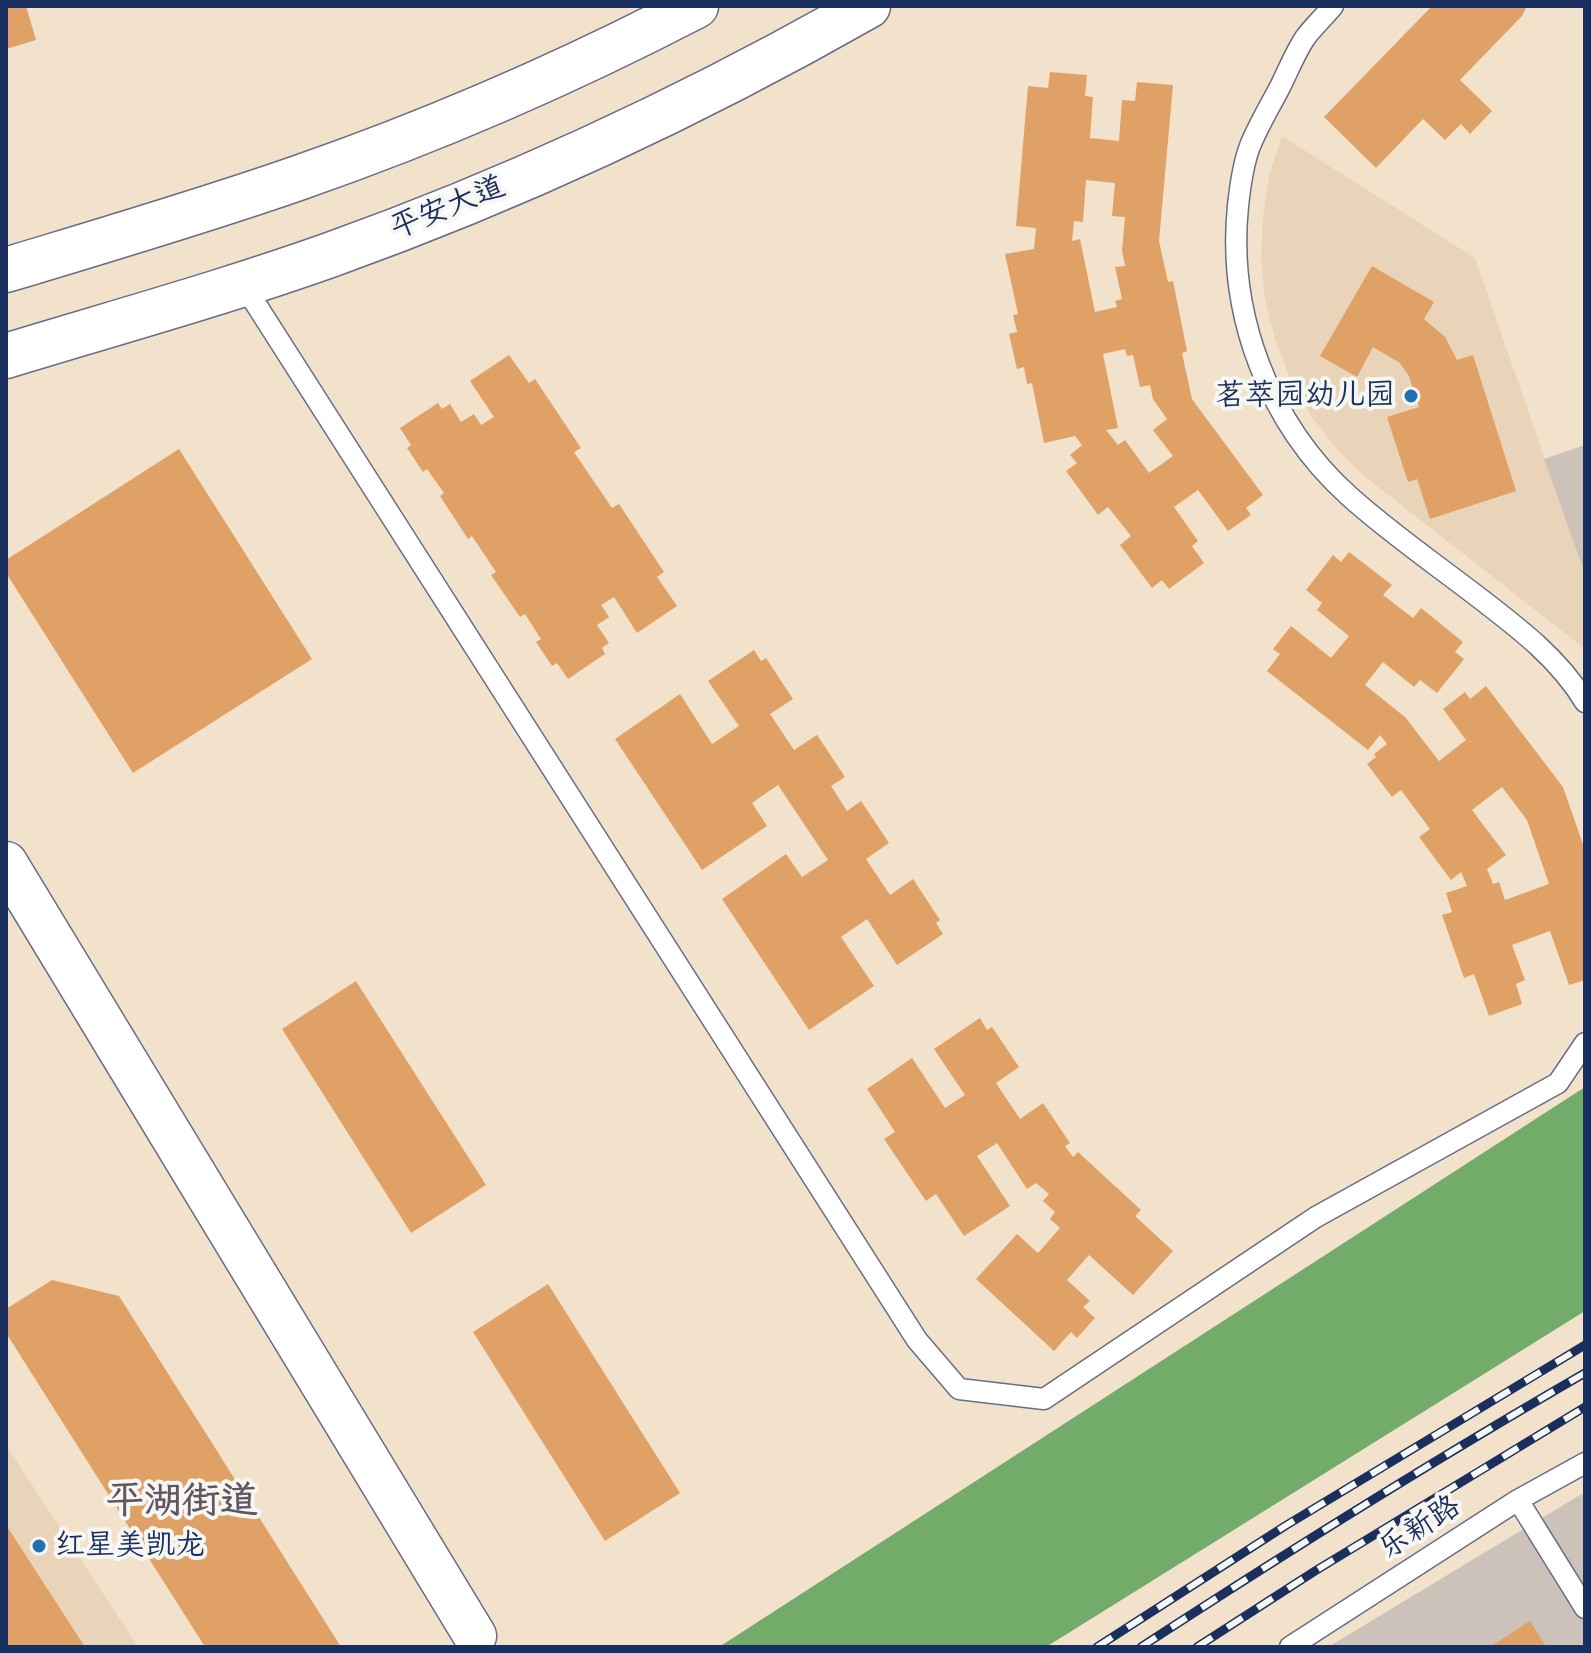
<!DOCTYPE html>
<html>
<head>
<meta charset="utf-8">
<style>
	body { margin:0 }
	#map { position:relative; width:1591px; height:1653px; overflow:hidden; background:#f3e2cb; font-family:"Shantell Sans",sans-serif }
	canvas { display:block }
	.frame { position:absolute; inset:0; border:8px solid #1b2f5e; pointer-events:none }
</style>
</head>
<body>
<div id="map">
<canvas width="1591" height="1653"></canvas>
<div class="frame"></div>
</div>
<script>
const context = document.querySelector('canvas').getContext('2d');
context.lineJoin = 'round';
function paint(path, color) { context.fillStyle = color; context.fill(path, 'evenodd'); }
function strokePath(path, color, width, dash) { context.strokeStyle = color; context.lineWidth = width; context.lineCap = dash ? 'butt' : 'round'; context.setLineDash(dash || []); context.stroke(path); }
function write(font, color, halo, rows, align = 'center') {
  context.font = font + ' "Shantell Sans","LXGW WenKai TC",sans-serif'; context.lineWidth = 8; context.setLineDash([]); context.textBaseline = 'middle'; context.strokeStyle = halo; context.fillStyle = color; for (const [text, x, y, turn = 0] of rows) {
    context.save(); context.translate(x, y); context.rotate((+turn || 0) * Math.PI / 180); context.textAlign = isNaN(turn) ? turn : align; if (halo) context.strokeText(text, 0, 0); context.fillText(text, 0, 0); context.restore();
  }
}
paint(new Path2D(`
	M1282,136L1475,258L1585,574V649L1364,476L1335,447L1310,414L1290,378L1275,339L1265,299L1261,258L1263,216L1269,176Z
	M6,1445L138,1647H6Z`), '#e9d4b9');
paint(new Path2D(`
	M1585,445V574L1544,459Z
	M1585,1492V1647H1328L1580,1495Z`), '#ccc2b9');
paint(new Path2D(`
	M1585,1087V1311L1046,1647H719Z`), '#73ab6a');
paint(new Path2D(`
	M6,6H26L36,40L6,49Z
	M1432,6H1527L1522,16L1460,80L1492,111L1470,134L1461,124L1445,140L1423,119L1376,168L1324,117Z
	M1050,72L1087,75L1085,96L1093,97L1090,138L1119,141L1122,100L1135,101L1137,82L1173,85L1159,241L1168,282L1173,281L1187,351L1182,353L1192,399L1263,495L1246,508L1251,515L1228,531L1198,490L1174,507L1198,541L1192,546L1204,563L1169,589L1162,580L1152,588L1120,545L1131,536L1108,507L1098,515L1066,471L1077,463L1070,455L1082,445L1075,436L1044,443L1032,383L1027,384L1024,367L1017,369L1009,334L1017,332L1013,315L1018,314L1005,254L1034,249L1036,228L1016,226L1028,86L1048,88ZM1086,180L1115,183L1112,216L1125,217L1122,251L1125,266L1115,267L1122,299L1115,301L1117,307L1095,312L1080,239L1072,241L1074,221L1083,222ZM1125,349L1127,356L1133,355L1140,387L1150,385L1153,399L1167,419L1153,430L1173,456L1149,473L1125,440L1118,445L1106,430L1118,428L1103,354Z
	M1372,266L1434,302L1424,319L1445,337L1457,360L1473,355L1516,491L1430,519L1417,479L1408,482L1387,417L1419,407L1409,376L1400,363L1373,347L1357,377L1320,356Z
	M509,355L529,383L535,379L581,448L574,452L612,508L619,504L664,572L657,577L677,606L637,633L614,597L601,605L609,617L597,625L609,643L602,648L605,654L568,679L557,663L552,666L536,642L541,639L525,614L520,617L491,575L496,572L472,536L468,539L440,496L444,493L427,469L423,472L407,448L411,445L400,428L438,403L442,409L450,404L461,422L474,414L481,425L494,417L470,381Z
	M179,449L312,659L133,773L6,573V560Z
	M1349,552L1392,585L1383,595L1413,618L1421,608L1463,642L1455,652L1464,659L1437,693L1420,680L1414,687L1383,662L1365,685L1405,717L1439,761L1466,740L1443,709L1465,692L1470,699L1486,686L1563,787L1585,850V980L1569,985L1550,931L1512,945L1525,980L1516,984L1522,1004L1489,1016L1474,974L1464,978L1442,915L1452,912L1446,893L1467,886L1461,872L1451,880L1419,837L1430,829L1401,790L1392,797L1367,764L1376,757L1374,754L1387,744L1380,735L1368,750L1267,671L1280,654L1273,649L1291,626L1331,658L1349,636L1317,610L1322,603L1306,590L1333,555L1341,562ZM1502,787L1527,820L1549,884L1505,900L1499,882L1493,884L1487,869L1506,855L1472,810Z
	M754,650L761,661L766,658L793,699L770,714L794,750L817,735L845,777L831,786L847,811L861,801L889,843L866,859L890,895L913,879L940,920L936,923L943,934L897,965L867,919L841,937L874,986L809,1030L722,899L786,854L802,877L828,860L778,785L752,803L767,826L702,870L615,739L680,694L712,744L739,726L708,681Z
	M356,981L486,1185L411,1233L282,1029Z
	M980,1018L987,1030L992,1027L1019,1067L996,1083L1020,1119L1043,1103L1070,1143L1065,1146L1073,1157L1078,1152L1141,1210L1135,1216L1173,1251L1133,1295L1089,1255L1067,1280L1090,1301L1083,1307L1095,1318L1077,1338L1071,1332L1054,1351L976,1279L1017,1234L1038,1253L1060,1228L1050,1219L1055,1212L1043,1201L1049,1194L1036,1183L1027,1189L997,1143L977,1156L1010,1206L964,1236L936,1194L926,1201L884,1139L895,1132L867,1089L912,1058L945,1108L965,1095L934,1049Z
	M52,1280L119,1296L341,1647H205L6,1333V1309Z
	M548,1284L680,1493L605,1541L473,1332Z
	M6,1525L85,1647H6Z
	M1530,1621L1546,1647H1490Z`), '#e0a166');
const service = new Path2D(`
	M1333,6C1324,17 1313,27 1305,38C1295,53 1288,71 1280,87C1270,106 1258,126 1250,146C1243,164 1240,187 1238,206C1227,313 1268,423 1349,496C1390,533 1438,566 1482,600C1521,630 1560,660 1585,702
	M243,284L917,1340L959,1389L1044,1399L1316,1217L1558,1083L1585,1043
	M1518,1500L1585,1608
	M1290,1647L1518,1500L1585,1463`);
const minor = new Path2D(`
	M6,863L475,1636`);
const secondary = new Path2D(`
	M6,270C105,240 204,211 301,177C436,130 569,72 696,6
	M6,356C114,323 223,293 330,255C517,188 696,104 868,6`);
strokePath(service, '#676e84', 23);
strokePath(minor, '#676e84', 45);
strokePath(secondary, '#676e84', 47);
strokePath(service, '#fff', 20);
strokePath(minor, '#fff', 42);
strokePath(secondary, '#fff', 44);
const rail = new Path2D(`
	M1097,1647L1285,1526L1585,1345
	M1141,1647C1287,1552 1434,1460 1585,1373
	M1197,1647L1315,1571L1585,1407`);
strokePath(rail, '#1b2f5e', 9);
strokePath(rail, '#f6f6f2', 6, [18]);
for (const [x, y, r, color] of [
	[1411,396,8,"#1f6fb2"],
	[39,1546,8,"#1f6fb2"]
]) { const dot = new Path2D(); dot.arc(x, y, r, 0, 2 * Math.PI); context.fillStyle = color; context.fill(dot); strokePath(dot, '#f6f6f2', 3); }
write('30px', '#1b2f5e', '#f6f6f2', [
	["平安大道",448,208,-22],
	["乐新路",1420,1528,-33]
]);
write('30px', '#1b2f5e', '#f6f6f2', [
	["茗萃园幼儿园",1395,396],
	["红星美凯龙",55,1546,"left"]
], 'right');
write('bold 38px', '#605761', '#f6f6f2', [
	["平湖街道",182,1502]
]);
</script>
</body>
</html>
